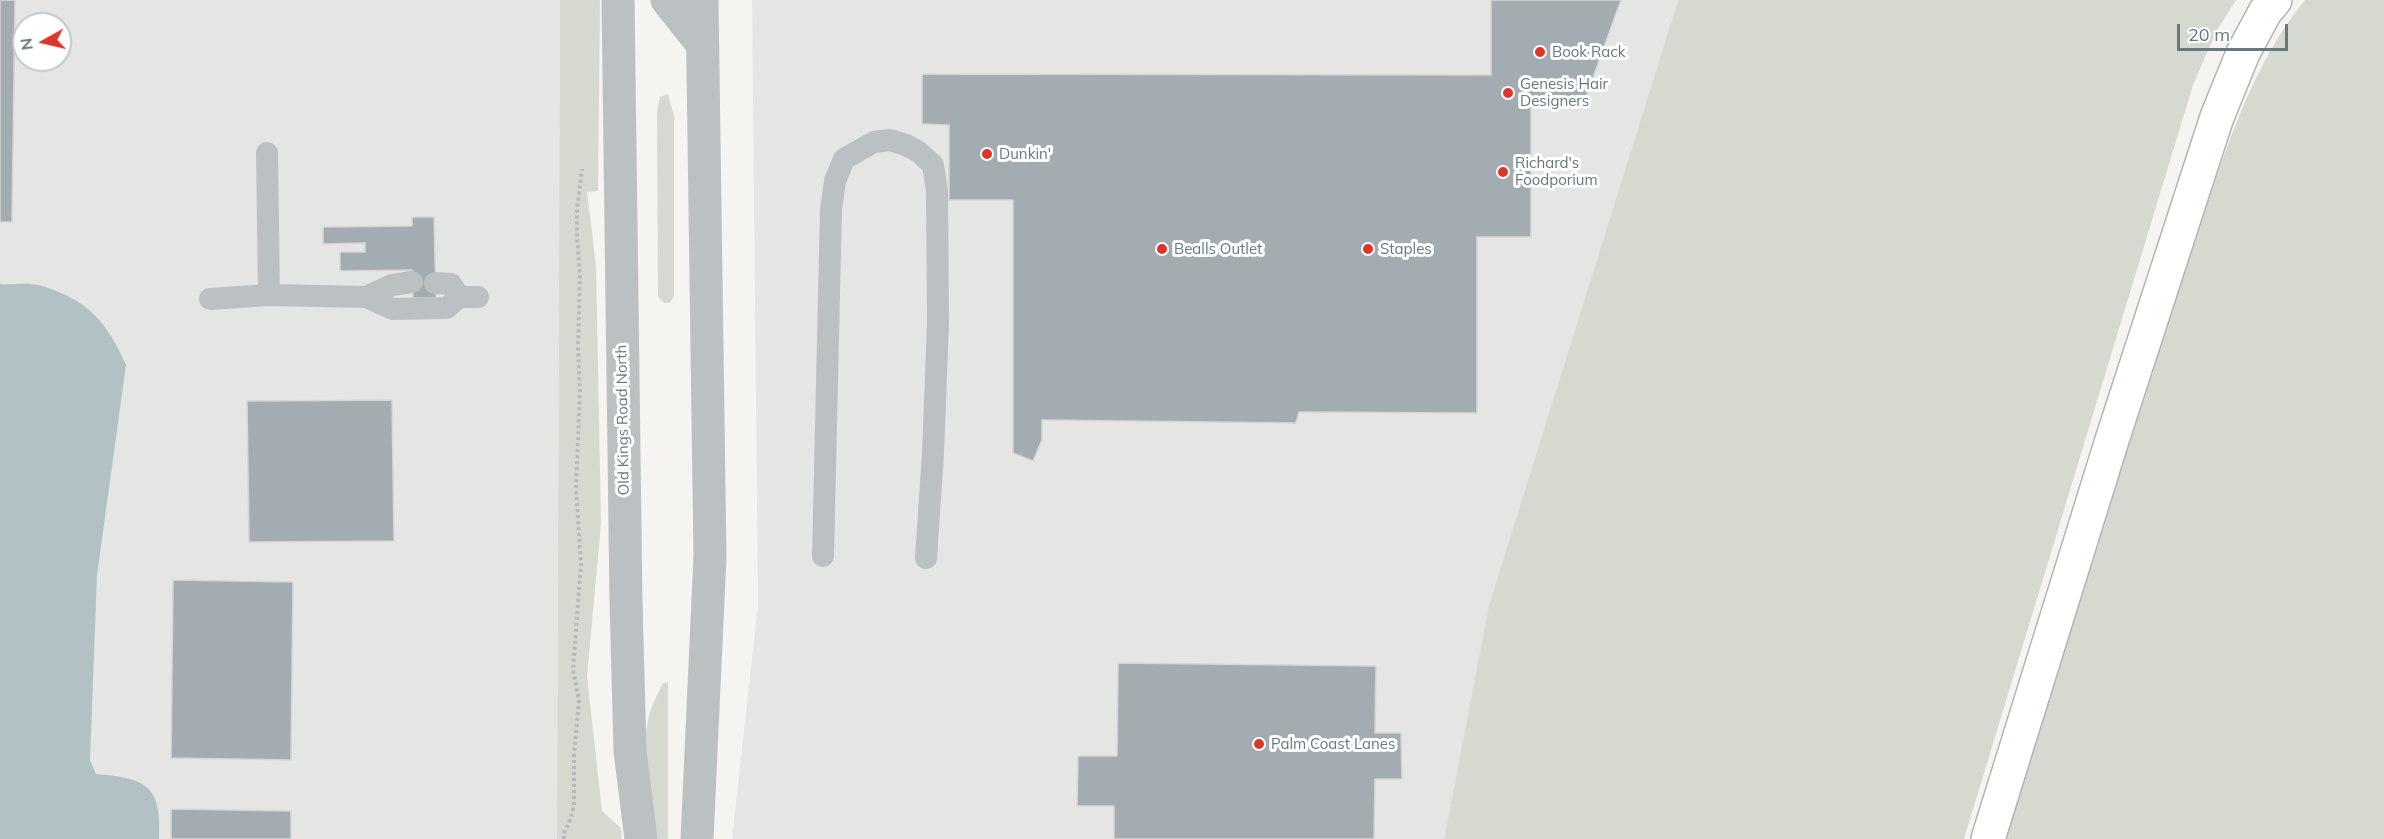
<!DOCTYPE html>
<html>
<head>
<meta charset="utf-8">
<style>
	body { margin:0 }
	#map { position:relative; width:2384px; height:839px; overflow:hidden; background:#f5f4f1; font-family:Mulish,sans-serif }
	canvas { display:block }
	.north { position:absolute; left:12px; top:12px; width:60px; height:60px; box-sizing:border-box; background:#fff; border:2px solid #c1c9cd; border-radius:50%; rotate:262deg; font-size:16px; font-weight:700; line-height:24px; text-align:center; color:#657981 }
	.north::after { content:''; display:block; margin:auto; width:21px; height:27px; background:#dc3529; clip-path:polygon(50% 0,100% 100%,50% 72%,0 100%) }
	.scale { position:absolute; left:2177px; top:24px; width:111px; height:27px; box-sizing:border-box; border:3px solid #657981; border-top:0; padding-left:8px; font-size:18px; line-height:21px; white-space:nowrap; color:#657981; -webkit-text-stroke:4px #fff; paint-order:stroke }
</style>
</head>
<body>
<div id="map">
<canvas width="2384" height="839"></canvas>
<div class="north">N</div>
<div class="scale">20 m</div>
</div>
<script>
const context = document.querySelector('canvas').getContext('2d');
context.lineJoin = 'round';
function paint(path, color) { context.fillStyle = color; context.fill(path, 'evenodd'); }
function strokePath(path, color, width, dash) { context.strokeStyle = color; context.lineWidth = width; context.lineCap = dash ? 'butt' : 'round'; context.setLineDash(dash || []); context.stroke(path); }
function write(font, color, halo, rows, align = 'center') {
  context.font = font + ' Mulish,sans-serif'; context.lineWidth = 6; context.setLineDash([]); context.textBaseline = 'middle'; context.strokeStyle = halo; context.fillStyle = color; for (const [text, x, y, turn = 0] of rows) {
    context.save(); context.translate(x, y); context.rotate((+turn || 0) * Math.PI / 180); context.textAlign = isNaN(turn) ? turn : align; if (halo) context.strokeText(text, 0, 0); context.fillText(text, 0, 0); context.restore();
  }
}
paint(new Path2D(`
	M0,0H560L557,839H0ZM24,24H60V60H24Z
	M752,0H1678L1489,605L1444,839H732L758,605Z`), '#e5e6e4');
paint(new Path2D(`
	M560,0H600L598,191L587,192L596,265L601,524L587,676L602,811L621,828L622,839H557Z
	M1678,0H2236L2216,32L2193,85L1964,839H1444L1489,605Z
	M2305,0H2384V839H2001C2062,648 2119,457 2186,268C2218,177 2243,76 2305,0Z
	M668,94L674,116V296L670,303H664L658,297L657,112L660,97Z
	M668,682V839H654C650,797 638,750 651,709C654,700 659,692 663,683Z`), '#d5d9d0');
paint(new Path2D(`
	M0,284C13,285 29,282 42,286C88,300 107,322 126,365L97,575L90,760L96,774C147,778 162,786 159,839H0Z`), '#b2c2c4');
const building = new Path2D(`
	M0,0H15L12,222H0Z
	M1491,0H1621L1582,108L1531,107V237H1477V413L1299,412L1296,423L1042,420V440L1033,461L1013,453V200H949V125L922,124V74L1491,75Z
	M412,217H434L436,298H413L412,270L340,271V252H365V243L323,244V227L412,226Z
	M392,400L394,541L249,542L247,401Z
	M173,580L293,582L291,760L171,758Z
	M1118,663L1376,666L1375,733H1401L1402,779H1375L1374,839H1114V806H1077L1078,756H1117Z
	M171,809L291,811V839H171Z`);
paint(building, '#a3adb1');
strokePath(building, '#d6d6d4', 1.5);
const motorway = new Path2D(`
	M1988,839L2112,440L2217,117L2243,53L2265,12L2275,0`);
strokePath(motorway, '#afb4b6', 36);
strokePath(new Path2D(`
	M564,839V833L570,820L574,806V755L579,700L573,670L581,565L576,488L580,391L578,348L580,275L577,236V210L582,169`), '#b6babb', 4, [3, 3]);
strokePath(new Path2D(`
	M267,153L269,295
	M435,283L451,284L459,297
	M366,297L392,285L412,282
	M210,299L269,295L366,297L393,309L447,308L459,297H478
	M823,556L831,209L835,181L844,159L874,142L890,140L906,145L919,152L933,165L937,191L938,323L933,453L926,558`), '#bbc1c3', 22);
strokePath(new Path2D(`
	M618,0L626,602L630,751L641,839
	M667,0L702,44
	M697,839L710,556L702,0`), '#bbc1c3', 33);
strokePath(motorway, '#fff', 33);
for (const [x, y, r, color] of [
	[1540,52,6,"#dc3529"],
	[1508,93,6,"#dc3529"],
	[987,154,6,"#dc3529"],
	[1503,172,6,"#dc3529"],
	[1162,249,6,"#dc3529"],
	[1368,249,6,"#dc3529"],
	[1259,744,6,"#dc3529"]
]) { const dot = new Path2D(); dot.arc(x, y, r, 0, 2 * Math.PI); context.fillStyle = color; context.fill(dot); strokePath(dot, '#fff', 2); }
write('15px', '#657981', '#fff', [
	["Book Rack",1552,52],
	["Genesis Hair",1520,84],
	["Designers",1520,101],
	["Dunkin'",999,154],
	["Richard's",1515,163],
	["Foodporium",1515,180],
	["Bealls Outlet",1174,249],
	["Staples",1380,249],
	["Palm Coast Lanes",1271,744]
], 'left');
write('15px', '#657981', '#fff', [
	["Old Kings Road North",623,420,-91]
]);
</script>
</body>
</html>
